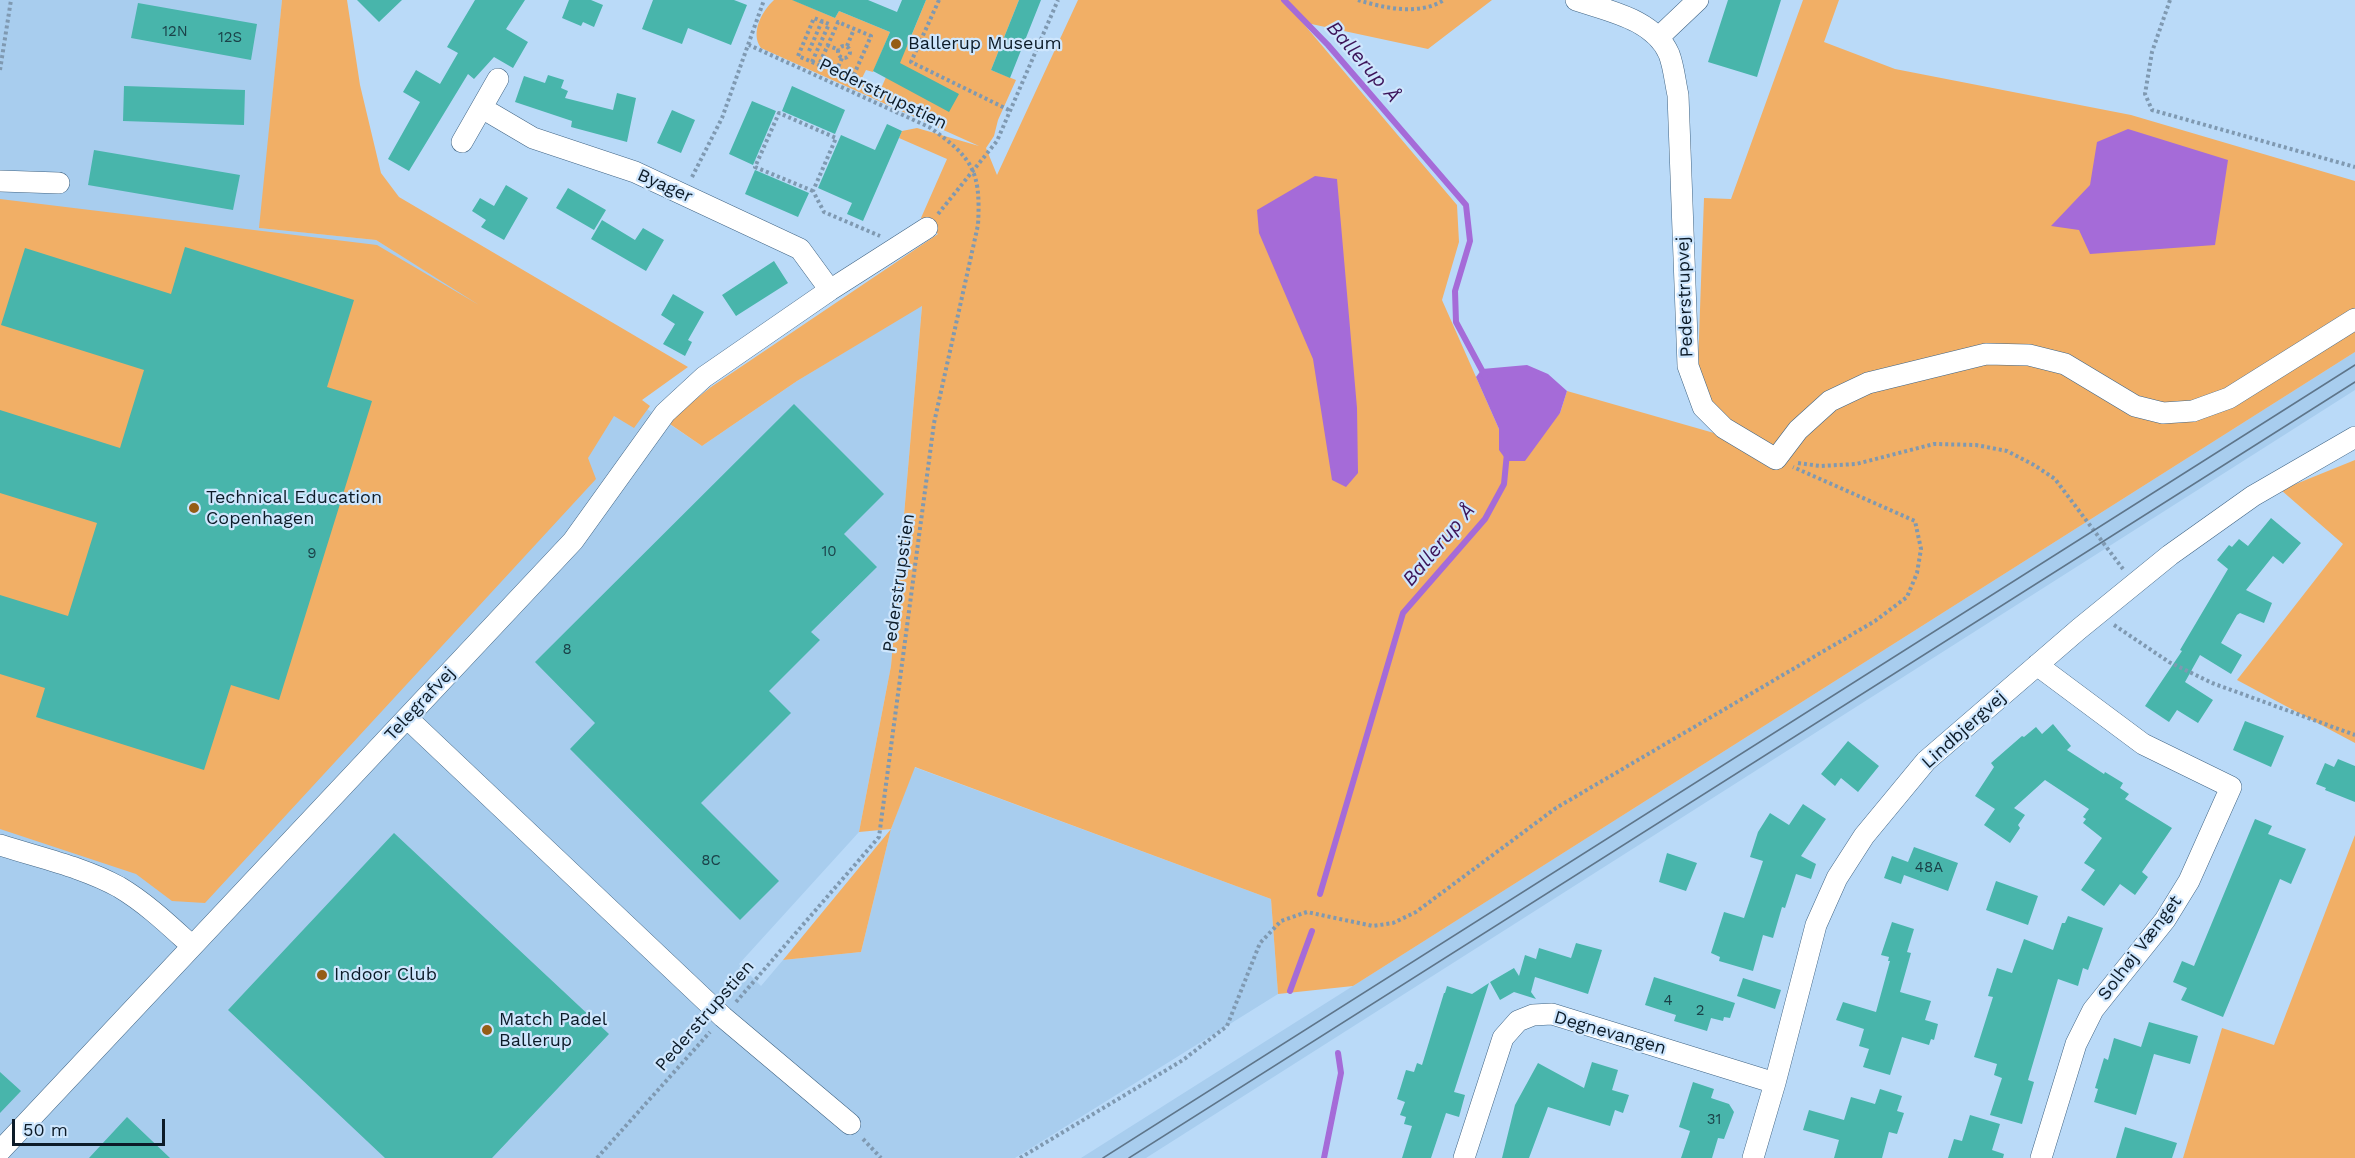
<!DOCTYPE html>
<html>
<head>
<meta charset="utf-8">
<style>
	body { margin:0 }
	#map { position:relative; width:2355px; height:1158px; overflow:hidden; background:#badaf8; font-family:"Work Sans",sans-serif }
	canvas { display:block }
	.scale { position:absolute; left:12px; top:1119px; width:153px; height:27px; box-sizing:border-box; border:3px solid #0c1b28; border-top:0; padding-left:8px; font-size:18px; line-height:21px; white-space:nowrap; color:#0c1b28; -webkit-text-stroke:4px #cee6fd; paint-order:stroke }
</style>
</head>
<body>
<div id="map">
<canvas width="2355" height="1158"></canvas>
<div class="scale">50 m</div>
</div>
<script>
const context = document.querySelector('canvas').getContext('2d');
context.lineJoin = 'round';
function paint(path, color) { context.fillStyle = color; context.fill(path, 'evenodd'); }
function strokePath(path, color, width, dash) { context.strokeStyle = color; context.lineWidth = width; context.lineCap = dash ? 'butt' : 'round'; context.setLineDash(dash || []); context.stroke(path); }
function write(font, color, halo, rows, align = 'center') {
  context.font = font + ' "Work Sans",sans-serif'; context.lineWidth = 4.5; context.setLineDash([]); context.textBaseline = 'middle'; context.strokeStyle = halo; context.fillStyle = color; for (const [text, x, y, turn = 0] of rows) {
    context.save(); context.translate(x, y); context.rotate((+turn || 0) * Math.PI / 180); context.textAlign = isNaN(turn) ? turn : align; if (halo) context.strokeText(text, 0, 0); context.fillText(text, 0, 0); context.restore();
  }
}
paint(new Path2D(`
	M0,0H282L260,228L376,240L638,403L702,446L797,381L922,305L891,666L859,832L739,964L761,986L783,960L861,952L891,829L914,767L1271,899L1278,994L1015,1158H0Z
	M2355,352V390L1146,1158H1081Z`), '#a8cdee');
paint(new Path2D(`
	M282,0H347L360,85L381,173L399,197L688,367L642,400L650,406L634,428L614,416L588,458L596,479L205,903L172,901L136,874L0,829V199L377,245L479,305L376,240L259,228Z
	M774,0H793L835,18L839,11L890,32L873,72L866,70L860,82L880,91L898,49L910,39L926,0H1019L991,70L1016,80L998,120L994,136L986,148L997,175L1078,0H1492L1428,49L1302,22L1457,205L1459,242L1442,300L1499,429V450L1560,413L1567,391L1735,439L1712,403L1698,365L1704,198L1731,199L1803,0H1839L1824,42L1895,69L2131,115L2355,181V352L1353,986L1278,994L1271,899L915,767L891,829L861,952L783,960L891,829L859,832L891,666L922,306L797,381L702,446L667,422L711,387L938,234L921,218L947,159L899,138L902,131L917,128L979,146L761,48C750,33 762,11 774,0Z
	M2355,460V743L2237,680L2343,544L2281,490Z
	M2355,835V1158H2183L2222,1028L2274,1045Z`), '#f1af66');
paint(new Path2D(`
	M2128,129L2228,160L2215,245L2090,254L2079,230L2051,226L2090,185L2097,142Z
	M1315,176L1337,179L1357,408L1358,473L1346,487L1332,480L1313,359L1259,233L1257,210Z
	M1527,365L1548,374L1567,391L1560,413L1525,461H1507L1499,450V429L1476,377L1482,369Z`), '#a56bd8');
strokePath(new Path2D(`
	M1284,0L1328,45L1466,205L1470,241L1455,291L1456,322L1485,376
	M1320,894L1403,613L1485,519L1504,484L1507,453
	M1290,991L1312,931
	M1324,1158L1341,1073L1338,1053`), '#a56bd8', 6);
paint(new Path2D(`
	M357,0H402L379,22Z
	M475,0H525L506,29L528,42L513,68L494,57L474,79L468,74L409,171L388,159L420,102L403,92L416,70L440,84L458,53L447,47Z
	M569,0H591L603,5L594,27L583,22L581,26L562,18Z
	M653,0H734L747,5L731,45L688,28L682,44L642,29Z
	M792,0H868L897,12L902,0H926L900,63L959,94L949,112L873,71L890,32L839,11L835,18Z
	M1019,0H1041L1010,78L991,70Z
	M1728,0H1781L1757,77L1708,62Z
	M138,3L257,24L251,60L131,38Z
	M548,75L564,80L561,88L568,91L565,98L613,110L617,93L636,98L627,142L571,127L572,121L515,102L524,76L545,83Z
	M124,86L245,90L244,125L123,121Z
	M792,86L845,110L835,134L782,111Z
	M752,101L776,111L753,165L729,154Z
	M672,110L695,120L681,153L657,143Z
	M887,124L902,131L863,221L847,214L852,203L818,188L841,135L875,150Z
	M94,150L240,175L233,210L88,185Z
	M755,170L809,193L798,217L745,194Z
	M506,185L528,198L504,240L481,227L486,220L472,211L480,198L494,206Z
	M568,188L606,210L594,230L556,208Z
	M602,220L635,240L643,228L664,240L646,271L591,239Z
	M185,247L354,300L327,387L372,401L279,700L231,685L204,770L36,717L45,688L0,674V595L68,616L97,523L0,493V410L120,448L144,370L1,325L25,248L171,294Z
	M774,261L788,283L736,316L722,295Z
	M673,294L704,312L688,340L692,342L685,356L663,344L675,324L661,315Z
	M794,404L884,494L844,534L877,567L811,632L820,640L769,691L791,713L701,803L779,881L740,920L570,749L595,723L535,662Z
	M2271,518L2301,543L2283,564L2273,556L2246,590L2272,603L2264,623L2240,613L2237,615L2221,643L2242,655L2231,674L2200,655L2185,682L2213,700L2198,723L2177,710L2169,722L2145,706L2182,651L2180,650L2228,569L2217,560L2229,545L2232,547L2239,539L2248,546Z
	M2245,721L2284,736L2271,767L2233,750Z
	M2053,724L2071,746L2067,750L2104,774L2105,772L2123,783L2120,788L2129,794L2125,799L2172,828L2142,872L2148,877L2135,895L2120,884L2104,906L2081,890L2095,870L2084,863L2102,838L2083,823L2086,819L2083,817L2089,809L2045,780L2014,808L2025,815L2018,825L2020,828L2010,843L1984,825L1995,809L1975,796L1994,767L1991,763L2022,736L2024,737L2036,727L2042,734Z
	M1848,741L1879,766L1858,792L1841,778L1835,786L1821,774Z
	M2338,759L2355,766V802L2325,790L2326,788L2316,784L2325,763L2334,767Z
	M1803,804L1826,819L1801,856L1816,864L1811,879L1796,874L1785,908L1782,907L1773,938L1763,935L1753,971L1719,961L1720,957L1711,953L1724,912L1744,918L1763,861L1750,857L1758,832L1770,813L1789,825Z
	M2255,819L2272,826L2268,834L2306,849L2291,884L2280,879L2223,1017L2181,1000L2187,988L2173,982L2182,961L2194,966Z
	M394,833L609,1034L492,1158H385L228,1010Z
	M1914,847L1958,863L1948,891L1904,875L1901,884L1884,878L1892,856L1908,862Z
	M1667,853L1697,863L1686,891L1659,882Z
	M1996,881L2038,896L2028,925L1986,910Z
	M2068,916L2103,928L2088,970L2083,968L2078,986L2058,979L2028,1080L2034,1082L2022,1124L1990,1115L2002,1078L1994,1075L1997,1064L1974,1057L1993,997L1988,996L1997,968L2012,973L2024,939L2053,950L2062,923H2065Z
	M1892,922L1914,929L1907,952L1911,953L1900,992L1931,1001L1925,1020L1938,1024L1934,1040L1931,1039L1929,1045L1902,1037L1890,1075L1863,1067L1869,1049L1859,1046L1864,1029L1836,1020L1843,1002L1876,1012L1890,961H1888L1889,957L1881,955Z
	M1576,943L1602,950L1588,994L1535,977L1531,992L1536,999L1514,992L1500,1000L1490,982L1514,968L1519,976L1525,955L1536,959L1539,948L1571,958Z
	M1654,977L1735,1003L1730,1018L1724,1017L1723,1021L1711,1018L1707,1031L1674,1021L1676,1015L1645,1005Z
	M1743,978L1781,990L1775,1009L1737,996Z
	M1489,983L1454,1092L1465,1095L1459,1117L1446,1113L1431,1158H1402L1412,1126L1404,1124L1406,1117L1400,1115L1405,1102L1397,1099L1406,1070L1414,1072L1417,1063L1422,1065L1444,993H1445L1447,986L1472,994Z
	M2149,1022L2198,1036L2190,1064L2154,1054L2136,1115L2094,1102L2098,1089L2095,1088L2104,1058L2108,1060L2114,1038L2141,1047Z
	M1592,1062L1618,1070L1612,1090L1629,1095L1623,1113L1615,1110L1610,1126L1548,1107L1529,1158H1502L1515,1105L1538,1063L1584,1088Z
	M0,1072L21,1091L0,1113Z
	M1693,1082L1714,1089L1711,1098L1729,1104L1734,1112L1724,1139L1718,1138L1712,1158H1681L1690,1131L1679,1127Z
	M1880,1089L1902,1096L1897,1111L1904,1113L1897,1134L1889,1132L1882,1158H1834L1839,1140L1803,1130L1809,1110L1844,1120L1851,1097L1875,1104Z
	M1970,1115L2000,1124L1992,1150L2004,1154L2003,1158H1948L1954,1139L1962,1141Z
	M127,1117L170,1158H89Z
	M2125,1127L2177,1143L2172,1158H2116Z`), '#48b5ab');
const minor = new Path2D(`
	M1576,0C1608,11 1654,19 1669,54C1674,67 1675,82 1678,95L1688,366L1703,407L1724,428L1776,459L1798,430L1830,401L1868,383L1986,354L2029,355L2065,364L2135,406L2163,413L2193,411L2229,398L2355,319
	M1659,37L1698,0
	M482,108L533,138L635,172L800,249L830,290
	M462,142L498,79
	M0,181L59,183
	M2037,665L2143,744L2231,787L2189,881L2165,920L2093,1010L2076,1044L2041,1158
	M407,718L723,1017L850,1124
	M0,845C40,858 83,867 119,887C146,903 169,925 192,946
	M0,1151L573,541L665,413L704,377L830,290L927,228
	M1464,1158L1503,1038L1518,1021L1533,1015L1552,1014L1775,1083
	M1753,1158L1775,1083L1816,925L1837,878L1864,836L1926,761L2079,629L2170,555L2253,496L2355,437`);
strokePath(minor, '#406484', 22);
strokePath(new Path2D(`
	M939,0L911,62L1009,110
	M1358,0C1384,8 1419,16 1444,0
	M2170,0L2152,52L2145,94L2152,110L2355,167
	M827,45L839,50
	M838 52a6 6 0 1 1 12 0a6 6 0 1 1-12 0Z
	M847,46L854,29
	M809,51L822,21
	M812,62L829,24L814,18L798,56L852,79L871,36L838,22L819,65
	M0,70L11,0
	M836,72L842,58
	M692,177L722,118L764,0
	M813,191L755,167L779,113L836,138L813,191L824,212L880,236
	M938,214L997,141L1058,0
	M1798,463L1820,466L1856,464L1934,444L1976,445L2007,451L2034,465L2055,479L2123,569
	M2114,625L2169,662L2212,683L2355,735
	M736,1002L879,837L934,423L978,225C981,171 973,158 929,127L749,45
	M863,1139L881,1158
	M597,1158L710,1032
	M1020,1158L1183,1060L1227,1026L1260,943L1281,921L1307,912L1373,926L1393,923L1416,912L1556,808L1875,621L1907,597L1917,573L1921,549L1915,521L1793,467`), '#7f99b1', 4, [3, 3]);
strokePath(minor, '#fff', 21);
strokePath(new Path2D(`
	M1103,1158L2355,365
	M1129,1158L2355,382`), '#5e758a', 1.5);
for (const [x, y, r, color] of [
	[896,44,6,"#955d16"],
	[194,508,6,"#955d16"],
	[322,975,6,"#955d16"],
	[487,1030,6,"#955d16"]
]) { const dot = new Path2D(); dot.arc(x, y, r, 0, 2 * Math.PI); context.fillStyle = color; context.fill(dot); strokePath(dot, '#cee6fd', 2); }
write('15px', '#1b4249', null, [
	["12N",175,32],
	["12S",230,38],
	["10",829,552],
	["9",312,554],
	["8",567,650],
	["8C",711,861],
	["48A",1929,868],
	["4",1668,1001],
	["2",1700,1011],
	["31",1714,1120]
]);
write('18px', '#0c1b28', '#cee6fd', [
	["Ballerup Museum",908,44],
	["Technical Education",206,498],
	["Copenhagen",206,519],
	["Indoor Club",334,975],
	["Match Padel",499,1020],
	["Ballerup",499,1041]
], 'left');
write('18px', '#0c1b28', '#cee6fd', [
	["Pederstrupstien",883,94,26],
	["Byager",665,186,24],
	["Pederstrupvej",1685,297,-92],
	["Pederstrupstien",899,583,-82],
	["Telegrafvej",420,704,-47],
	["Lindbjergvej",1964,730,-42],
	["Solhøj Vænget",2140,948,-53],
	["Pederstrupstien",705,1016,-49],
	["Degnevangen",1610,1033,16]
]);
write('italic 20px', '#3c1459', '#cee6fd', [
	["Ballerup Å",1363,62,49],
	["Ballerup Å",1439,545,-50]
]);
</script>
</body>
</html>
